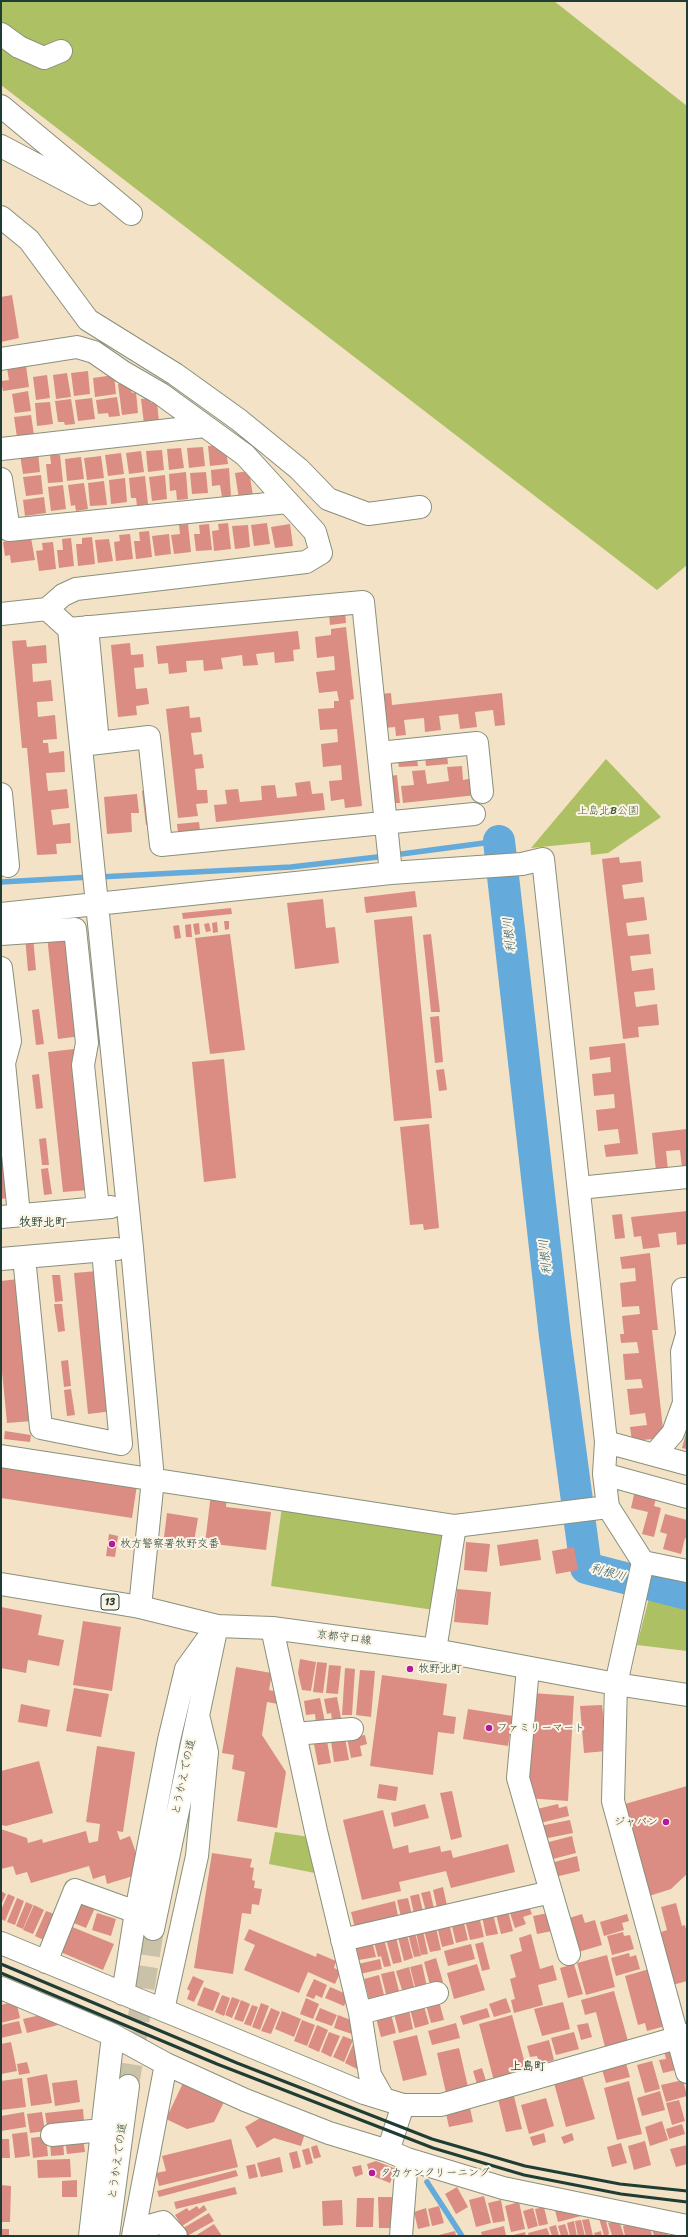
<!DOCTYPE html>
<html>
<head>
<meta charset="utf-8">
<style>
	body { margin:0 }
	#map { position:relative; width:688px; height:2237px; overflow:hidden; background:#f3e2c5; font-family:Sriracha,sans-serif }
	canvas { display:block }
	.frame { position:absolute; inset:0; border:2px solid #1f3d34; pointer-events:none }
</style>
</head>
<body>
<div id="map">
<canvas width="688" height="2237"></canvas>
<div class="frame"></div>
</div>
<script>
const context = document.querySelector('canvas').getContext('2d');
context.lineJoin = 'round';
function paint(path, color) { context.fillStyle = color; context.fill(path, 'evenodd'); }
function strokePath(path, color, width, dash) { context.strokeStyle = color; context.lineWidth = width; context.lineCap = dash ? 'butt' : 'round'; context.setLineDash(dash || []); context.stroke(path); }
function write(font, color, halo, rows, align = 'center') {
  context.font = font + ' Sriracha,"Klee One",sans-serif'; context.lineWidth = 4; context.setLineDash([]); context.textBaseline = 'middle'; context.strokeStyle = halo; context.fillStyle = color; for (const [text, x, y, turn = 0] of rows) {
    context.save(); context.translate(x, y); context.rotate((+turn || 0) * Math.PI / 180); context.textAlign = isNaN(turn) ? turn : align; if (halo) context.strokeText(text, 0, 0); context.fillText(text, 0, 0); context.restore();
  }
}
paint(new Path2D(`
	M1,1H554L687,106V565L657,590L1,85Z
	M606,759L661,817L608,853L591,855L590,842L531,848Z
	M282,1507L447,1532L434,1610L271,1586Z
	M650,1594L687,1602V1651L637,1645Z
	M275,1832L310,1837L320,1874L269,1864Z`), '#adc164');
strokePath(new Path2D(`
	M394,855L499,841
	M99,877L291,867L386,856
	M1,882L91,877
	M427,2182L462,2236`), '#64aada', 5.5);
strokePath(new Path2D(`
	M499,841L555,1336L586,1568L687,1594`), '#64aada', 32);
paint(new Path2D(`
	M12,295L19,338L1,342V297Z
	M26,366L29,387L3,391L1,381L9,380L7,368Z
	M88,371L90,394L74,396L71,373Z
	M67,373L71,397L56,399L53,375Z
	M47,375L50,398L36,400L33,377Z
	M114,375L116,394L95,397L93,378Z
	M130,383L132,393L136,392L138,413L122,415L118,384Z
	M28,391L31,411L15,413L12,394Z
	M117,397L120,416L109,417L108,413L98,414L96,400Z
	M92,398L95,419L78,421L75,400Z
	M150,398L151,403L157,402L159,422L144,424L141,399Z
	M71,399L75,424L65,425L64,422H58L55,401Z
	M50,402L53,424L37,426L35,403Z
	M31,415L34,435L17,437L14,417Z
	M217,445L226,451L228,464L210,466L208,446Z
	M203,447L205,466L189,468L187,448Z
	M181,448L184,468L169,470L167,449Z
	M162,450L164,470L148,472L146,451Z
	M141,451L144,472L129,474L126,453Z
	M38,452L40,472L23,474L20,455Z
	M121,453L124,474L108,476L105,455Z
	M50,455H60L63,482L48,483L46,464H51Z
	M101,456L104,478L87,480L84,458Z
	M81,457L84,479L67,481L65,459Z
	M229,468L231,496L222,497L220,485L212,486L211,470Z
	M249,471L253,496L239,499L235,473Z
	M186,472L188,499L177,500L176,490L170,491L169,474Z
	M206,472L208,493L192,494L190,473Z
	M41,475L43,494L26,496L23,477Z
	M165,475L167,499L152,501L149,477Z
	M145,476L148,504L137,506L136,498H131L129,478Z
	M125,478L127,502L111,504L109,480Z
	M104,481L107,505L90,506L88,483Z
	M84,483L88,509L76,511L75,505L71,506L68,485Z
	M63,485L66,509L51,511L48,487Z
	M44,497L46,513L25,516L23,500Z
	M228,523L231,549L214,551L212,531L219,530L218,524Z
	M267,523L270,544L254,546L251,525Z
	M188,524L191,552L174,554L171,535L180,534L179,525Z
	M209,524L212,550L196,551L194,534H200L199,525Z
	M290,524L293,546L275,548L271,527Z
	M248,525L250,547L235,549L232,526Z
	M149,531L152,557L136,559L134,541H140L139,532Z
	M130,534L133,559L116,561L114,542L120,541L119,535Z
	M169,534L171,554L155,556L152,536Z
	M92,537L95,564L78,566L76,544H82V538Z
	M31,538L35,560L11,563L10,555L5,556L3,542Z
	M71,538L74,566L59,568L57,550H63L62,539Z
	M109,539L113,561L98,563L95,540Z
	M53,542L56,569L39,571L36,551L43,550L42,543Z
	M345,612L346,623L330,625L329,614Z
	M346,627L354,699L350,700L362,806L345,808L344,799L331,801L329,781L342,780L341,765L323,767L321,744L338,742L337,729L320,730L318,709L334,708V701H339L337,691L319,693L316,672L335,670L334,656L317,658L315,637L331,635V629Z
	M298,631L300,649L293,650L294,661L275,663L274,652L256,654L258,665L243,666L242,655L221,658L223,669L204,671L203,660L186,661L187,672L169,674L168,663L158,664L156,646Z
	M26,640L27,647L46,645L47,663L32,664L33,682L51,680L53,701L37,702L38,717L55,715L57,739L43,740V743H48L49,753L64,751L65,772L46,773L48,791L67,789L69,808L51,810L53,825L70,823L71,843L56,844L57,854L37,855L27,748H22L12,641Z
	M130,643L131,655L143,654L144,667L134,668L136,689L147,688L149,704L136,706L137,715L118,717L111,645Z
	M391,693L392,705L502,693L505,725L495,726L493,710L475,712L477,727L460,729L458,714L439,716L441,730L425,732L424,718L404,720L406,735L396,736L395,727L384,728L380,694Z
	M189,706L190,718L200,717L202,732L191,733L194,755L202,754L204,768L195,769L197,790H207L208,803L196,804L198,816L178,818L166,709Z
	M447,754L448,764L426,766L425,756Z
	M417,759L418,766L399,767L398,761Z
	M462,766L463,780L474,778L476,795L403,803L401,786L414,785L412,771L425,770L427,784L449,781L447,767Z
	M397,775L400,803H394L391,776Z
	M310,781L312,794L323,793L325,810L216,822L214,805L227,804L225,790L238,789L240,802L262,800L261,786L275,785L277,798L297,796L295,783Z
	M149,790L152,825H146L142,791Z
	M137,794L139,813H131L132,832L107,834L104,797Z
	M199,822L200,830L178,832L177,824Z
	M619,857L620,863L641,861L643,882L622,885L624,899L644,897L647,920L626,923L628,936L649,934L651,954L630,956L632,971L653,968L655,990L634,992L636,1007L657,1004L659,1025L638,1027L639,1037L623,1039L602,859Z
	M415,891L417,907L366,913L364,897Z
	M323,899L326,928L335,927L339,963L295,969L287,903Z
	M231,908L232,914L183,919L182,913Z
	M412,916L432,1118L394,1121L374,920Z
	M224,921H229V929L225,930Z
	M217,922L218,932L213,933L212,923Z
	M199,923L200,934L195,935L193,924Z
	M209,923L211,931L206,932L204,924Z
	M191,924L192,937H186L185,925Z
	M179,925L181,938L175,939L173,926Z
	M71,934L81,1036L58,1039L47,936Z
	M230,934L245,1050L210,1054L195,938Z
	M431,934L440,1012H431L423,935Z
	M25,937H33L36,970L28,971Z
	M39,1009L44,1044L36,1045L32,1010Z
	M439,1016L443,1062L435,1063L430,1017Z
	M625,1043L638,1154L606,1157L604,1145L620,1143L618,1129L598,1131L596,1110L615,1108L614,1094L594,1096L592,1074L611,1072L610,1057L590,1060L589,1047Z
	M74,1049L89,1190L63,1192L48,1052Z
	M224,1059L236,1178L204,1182L192,1062Z
	M444,1069L447,1090L439,1091L436,1070Z
	M39,1074L43,1108L36,1109L32,1075Z
	M429,1124L439,1228L424,1230L423,1224L410,1225L400,1127Z
	M687,1129V1168H682L680,1150L666,1151L668,1170L656,1171L652,1133Z
	M1,1135L8,1198L1,1199Z
	M46,1138L49,1165H42L39,1139Z
	M48,1168L52,1194L44,1195L41,1169Z
	M687,1211V1244L677,1245L676,1232L658,1234L660,1247L643,1249L641,1236L634,1237L631,1217Z
	M622,1214L625,1238L615,1239L612,1215Z
	M650,1253L658,1330H652L664,1438L632,1441L630,1427L647,1425L645,1413L630,1415L627,1389L643,1388L641,1379L625,1380L623,1354L639,1353L637,1342L621,1343L620,1334H624L622,1316L640,1314L639,1306L622,1307L620,1283L636,1281L635,1268L622,1269L620,1257Z
	M98,1271L113,1411L88,1414L74,1273Z
	M52,1275H60L63,1301L55,1302Z
	M18,1279L32,1421L7,1423L1,1361V1281Z
	M54,1304H62L65,1331L58,1332Z
	M68,1360L71,1386L64,1387L61,1361Z
	M71,1389L75,1415L67,1416L64,1390Z
	M687,1430V1449L682,1448Z
	M5,1431L31,1435L30,1442L4,1439Z
	M1,1464L137,1485L132,1518L1,1498Z
	M635,1490L657,1495L654,1506L661,1508L654,1537L642,1534L648,1512L631,1508Z
	M211,1494L227,1497L226,1507L271,1512L266,1550L205,1543Z
	M167,1513L198,1518L194,1542L164,1537Z
	M665,1514L687,1520V1539L685,1538L681,1554L663,1549L667,1534L660,1532Z
	M109,1534L118,1536L115,1557L106,1556Z
	M538,1539L541,1560L500,1566L497,1545Z
	M466,1542L490,1544L487,1572L464,1570Z
	M574,1547L578,1570L556,1574L552,1551Z
	M457,1589L491,1592L488,1625L454,1622Z
	M1,1607L42,1615L38,1635L64,1640L59,1666L28,1660L26,1673L1,1668Z
	M83,1621L121,1627L112,1691L73,1685Z
	M300,1659L316,1662L311,1691L302,1690L298,1673Z
	M317,1662L327,1663L323,1693L313,1692Z
	M329,1665L341,1666L338,1694L326,1693Z
	M236,1667L272,1673L269,1690L280,1692L278,1704L267,1702L262,1735L286,1772L277,1828L237,1821L245,1772L232,1769L234,1755L222,1753Z
	M345,1668L355,1669L352,1715H342Z
	M360,1670L375,1671L371,1717L356,1715Z
	M382,1675L447,1684L443,1715L456,1717L454,1734L438,1732L433,1775L370,1766Z
	M74,1688L109,1694L101,1737L66,1731Z
	M532,1693L574,1696L568,1801L526,1798Z
	M337,1697L341,1718L332,1720L331,1713L327,1714L324,1699Z
	M320,1698L325,1722L316,1723L315,1714L306,1715L304,1701Z
	M21,1704L50,1710L47,1727L18,1722Z
	M602,1705L607,1751L584,1753L580,1706Z
	M468,1709L513,1716L508,1746L463,1739Z
	M365,1735L367,1744L360,1746L362,1756L351,1758L347,1738Z
	M345,1738L349,1760L334,1762L331,1741Z
	M327,1741L331,1763L318,1765L314,1744Z
	M97,1746L135,1752L123,1832L117,1831L120,1840L130,1836L138,1859L133,1876L107,1884L105,1875L93,1879L89,1866L31,1883L27,1872L16,1875L13,1866L1,1869V1829L27,1838L28,1843L42,1839L43,1843L86,1831L89,1843L98,1841L100,1824L86,1822Z
	M39,1761L53,1813L6,1826L1,1825V1771Z
	M379,1784L398,1787L396,1801L377,1798Z
	M687,1786V1874L671,1889L646,1897L625,1804Z
	M452,1791L462,1837L451,1840L440,1793Z
	M425,1804L429,1818L394,1827L391,1813Z
	M558,1804L559,1808L567,1806L569,1816L540,1823L537,1809Z
	M383,1810L393,1849L408,1845L409,1853L440,1846L441,1852L451,1850L453,1858L508,1844L515,1872L451,1888L446,1871L399,1882L401,1891L362,1900L343,1820Z
	M570,1820L573,1833L543,1839L540,1826Z
	M572,1836L576,1853L549,1860L545,1843Z
	M212,1853L252,1859L250,1867L254,1868L252,1880L255,1881L254,1888L262,1889L259,1905L252,1904L251,1914L242,1913L233,1974L194,1968Z
	M577,1856L580,1871L555,1877L551,1863Z
	M443,1887L448,1910L438,1912L433,1890Z
	M1,1891L6,1894L1,1905Z
	M430,1891L435,1913L427,1915L421,1893Z
	M8,1894L15,1897L5,1921L1,1919V1910Z
	M419,1894L424,1916L415,1918L410,1896Z
	M80,1896L97,1903L86,1928L69,1921Z
	M17,1898L24,1901L15,1925L7,1922Z
	M408,1898L413,1919L402,1921L397,1900Z
	M395,1901L399,1921L356,1932L351,1912Z
	M26,1902L33,1905L23,1929L16,1926Z
	M676,1903L682,1926L685,1925L687,1934V1981L669,1986L662,1950L665,1949L661,1932L667,1930L661,1907Z
	M528,1904L532,1914L523,1917L526,1924L515,1928L509,1910Z
	M34,1905L44,1910L33,1934L23,1930Z
	M46,1911L57,1915L46,1941L35,1936Z
	M508,1911L513,1931L501,1934L496,1914Z
	M553,1912L557,1930L537,1934L533,1916Z
	M97,1913L116,1919L111,1936L92,1930Z
	M493,1914L498,1934L486,1936L482,1916Z
	M582,1914L585,1923L595,1920L602,1945L575,1953L566,1919Z
	M627,1914L629,1921L622,1923L624,1930L604,1936L600,1922Z
	M479,1916L484,1937L470,1940L465,1920Z
	M463,1919L468,1940L456,1943L451,1922Z
	M449,1923L454,1944L442,1947L437,1926Z
	M65,1924L114,1944L103,1970L58,1951Z
	M436,1928L441,1950L430,1952L424,1931Z
	M249,1929L316,1957L317,1953L336,1961L334,1968L341,1971L335,1984L308,1972L299,1993L244,1970L255,1945L244,1940Z
	M423,1931L428,1954L421,1955L416,1933Z
	M623,1932L624,1936L630,1935L634,1949L612,1955L607,1936Z
	M415,1933L421,1956L414,1957L408,1934Z
	M531,1934L540,1969L553,1965L557,1980L538,1985L543,2005L514,2013L511,2000L515,1999L510,1979L516,1977L510,1955L522,1951L519,1938Z
	M407,1935L413,1958L404,1961L398,1937Z
	M396,1937L402,1962L393,1964L386,1939Z
	M384,1939L391,1966L384,1967L381,1956L378,1957L374,1942Z
	M372,1941L376,1957L359,1960L356,1945Z
	M483,1942L490,1969L482,1971L475,1944Z
	M471,1944L475,1959L448,1966L444,1951Z
	M629,1953L630,1957L636,1955L640,1969L616,1976L611,1958Z
	M607,1955L615,1987L586,1995L577,1963Z
	M436,1958L443,1982L430,1985L424,1962Z
	M380,1959L382,1969L360,1974L358,1964Z
	M422,1964L427,1987L416,1990L410,1967Z
	M477,1964L485,1990L454,1999L447,1973Z
	M574,1964L583,1994L568,1998L560,1968Z
	M409,1967L415,1990L403,1993L396,1971Z
	M653,1968L669,2025L647,2031L645,2023L638,2025L625,1976Z
	M394,1971L400,1995L387,1998L381,1974Z
	M379,1975L385,1999L370,2003L364,1979Z
	M193,1976L204,1981L194,2002L187,1999L190,1991L187,1989Z
	M314,1979L327,1985L322,1998L316,1995L314,1999L306,1996Z
	M204,1987L220,1993L213,2011L197,2005Z
	M330,1987L349,1995L344,2006L325,1998Z
	M614,1991L628,2041L605,2047L596,2012L585,2015L581,2000Z
	M222,1995L230,1998L224,2016L215,2012Z
	M232,1997L240,2000L232,2018L225,2015Z
	M306,1998L319,2004L313,2019L300,2014Z
	M506,1998L511,2012L494,2017L489,2004Z
	M241,2000L250,2004L243,2022L234,2019Z
	M16,2001L20,2018L1,2023V2005Z
	M439,2001L444,2020L431,2023L426,2005Z
	M563,2002L570,2029L542,2036L534,2009Z
	M261,2003L269,2006L260,2030L252,2027Z
	M252,2005L258,2007L251,2026L244,2024Z
	M424,2006L429,2024L415,2028L410,2009Z
	M271,2008L280,2012L271,2034L261,2031Z
	M320,2008L337,2015L332,2026L315,2020Z
	M487,2008L490,2017L463,2025L460,2016Z
	M409,2010L413,2029L399,2033L394,2014Z
	M282,2011L301,2019L294,2037L275,2029Z
	M45,2014L46,2019L56,2017L58,2025L27,2033L23,2019Z
	M391,2014L396,2033L381,2037L376,2018Z
	M338,2015L356,2022L352,2034L334,2028Z
	M512,2015L527,2071L494,2081L479,2024Z
	M302,2020L315,2025L307,2046L294,2041Z
	M19,2021L22,2033L1,2038V2025Z
	M456,2023L460,2038L432,2045L428,2031Z
	M588,2023L592,2037L581,2040L577,2025Z
	M317,2025L328,2030L319,2052L308,2047Z
	M329,2032L340,2036L331,2057L321,2052Z
	M574,2032L579,2049L556,2055L551,2038Z
	M417,2035L427,2075L403,2081L393,2041Z
	M343,2036L353,2040L344,2062L333,2057Z
	M549,2040L554,2060L540,2064L537,2056L530,2057L527,2046Z
	M11,2042L17,2071L1,2074V2044Z
	M354,2042L359,2070L345,2063Z
	M459,2048L468,2087L446,2093L437,2053Z
	M675,2048L680,2069L663,2073L659,2060L666,2059L664,2051Z
	M625,2060L630,2077L606,2083L601,2066Z
	M652,2061L660,2089L645,2093L637,2065Z
	M27,2062L30,2073L19,2075L17,2064Z
	M482,2068L486,2081L477,2084L473,2071Z
	M47,2074L52,2103L31,2106L27,2078Z
	M582,2075L595,2119L566,2127L554,2083Z
	M22,2078L26,2107L1,2110V2081Z
	M77,2080L80,2102L55,2106L52,2083Z
	M683,2080L687,2096L666,2102L661,2085Z
	M629,2081L642,2134L617,2140L604,2088Z
	M183,2083L227,2096L214,2122L187,2129L166,2119Z
	M660,2091L665,2110L642,2116L637,2098Z
	M513,2092L522,2129L506,2132L497,2095Z
	M546,2098L554,2126L529,2134L521,2105Z
	M679,2100L685,2121L672,2125L666,2103Z
	M469,2103L473,2122L449,2127L445,2109Z
	M83,2109L84,2122L47,2126L45,2113Z
	M24,2112L26,2127L1,2131V2116Z
	M42,2112L45,2131L30,2133L27,2114Z
	M265,2115L307,2127L301,2146L274,2138L257,2148L245,2127Z
	M662,2121L668,2140L650,2146L645,2127Z
	M682,2124L685,2134L669,2139L666,2129Z
	M27,2132L30,2156L15,2158L12,2134Z
	M544,2133L546,2142L533,2146L530,2137Z
	M572,2133L574,2140L564,2144L561,2137Z
	M46,2136L48,2156L33,2158L31,2138Z
	M83,2137L85,2152L67,2154L65,2139Z
	M1,2139H9L10,2158H1Z
	M63,2139L64,2155L51,2156L50,2140Z
	M231,2139L238,2167L159,2186L156,2173L166,2171L162,2156Z
	M645,2141L651,2165L634,2170L628,2146Z
	M621,2143L627,2163L612,2167L607,2147Z
	M317,2145L321,2157L314,2159L311,2147Z
	M687,2145V2164L676,2167L670,2149Z
	M309,2148L313,2163L306,2165L302,2150Z
	M297,2151L301,2167L293,2169L289,2153Z
	M280,2157L283,2172L261,2177L257,2163Z
	M70,2159L71,2177L38,2178L37,2160Z
	M376,2161L396,2169L390,2183L370,2175L367,2164Z
	M255,2164L258,2177L249,2179L246,2166Z
	M361,2165L363,2174L355,2177L352,2167Z
	M236,2170L238,2176L159,2197L157,2191Z
	M77,2180V2197H62V2181Z
	M1,2185L11,2186L10,2222H1Z
	M235,2187L237,2194L176,2209L174,2202Z
	M457,2187L468,2207L456,2214L445,2194Z
	M484,2196L491,2223L476,2227L469,2200Z
	M378,2197H398V2228H379Z
	M357,2198H374L373,2227H356Z
	M342,2200L343,2225L323,2226L322,2201Z
	M501,2200L505,2221L493,2223L488,2203Z
	M519,2202L525,2229L511,2232L505,2206Z
	M204,2205L207,2210L182,2226L175,2215L187,2208L189,2211L197,2206L199,2209Z
	M439,2206L444,2223L432,2226L428,2209Z
	M544,2207L548,2224L539,2226L535,2209Z
	M426,2208L430,2226L418,2229L414,2212Z
	M533,2208L538,2226L528,2229L523,2211Z
	M555,2210L585,2215L558,2222Z
	M209,2213L214,2221L187,2236L183,2228Z
	M605,2217L609,2233L608,2236H604L599,2218Z
	M589,2219L593,2236H586L582,2220Z
	M581,2220L585,2236H578L575,2221Z
	M619,2220L624,2236H609L612,2235L608,2223Z
	M574,2221L577,2236H570L567,2223Z
	M632,2223L639,2224L640,2228L650,2225L652,2236H625L623,2226Z
	M214,2224L222,2236H195Z
	M565,2224L569,2236H561L558,2226Z
	M556,2225L559,2236H552L549,2227Z
	M504,2226L506,2236H482L481,2232Z
	M547,2228L550,2236H529L528,2233Z
	M1,2229H9V2236H1Z
	M652,2229H666L668,2235L654,2236Z
	M455,2231L456,2236H439V2235Z
	M601,2231L602,2236H595L594,2233Z
	M525,2232L526,2236H513V2235Z`), '#db8d83');
strokePath(new Path2D(`
	M128,2086L153,1929`), '#c9c1a8', 22, [22, 11]);
const minor = new Path2D(`
	M1,34L19,47L44,58L61,51
	M1,106L131,214
	M1,146L92,194
	M1,217L29,240L88,320L175,374L239,420L299,469L328,499L368,514L420,507
	M1,359L77,347L94,352L123,372L161,394L245,455L315,532L321,553L306,562L76,589L63,595L47,609
	M1,449L205,426
	M1,479L9,530L288,502
	M1,614L47,609L69,629L132,1248L153,1479L140,1607
	M87,627L98,743
	M69,629L363,602L391,873
	M81,745L149,737L161,845L474,814
	M379,753L477,743L482,792
	M1,794L8,866
	M1,914L391,873L522,864L543,859L606,1442L604,1474L608,1507L643,1562L616,1684L613,1801L687,2072
	M1,934L75,929L87,1043L83,1065L98,1208
	M1,968L10,1041L4,1063L19,1215
	M579,1188L687,1177
	M1,1217L111,1207
	M24,1257L41,1428L121,1444L103,1251
	M1,1259L117,1249
	M687,1289H683L687,1333
	M606,1442L687,1464
	M654,1455L673,1433L684,1403L682,1352L687,1335
	M1,1456L455,1526L608,1507
	M604,1474L687,1497
	M643,1562L687,1571
	M272,1628L316,1831L360,2013L370,2075L383,2098
	M435,1650L455,1526
	M528,1668L518,1778L569,1954
	M295,1734L352,1729
	M153,1929L215,1635
	M342,1940L551,1892
	M1,1943L364,2093L403,2105H441L687,2035
	M46,1962L75,1890L136,1912
	M1,1988L113,2035L166,2064L245,2100L329,2133L388,2151
	M123,1994L136,1912L169,1740L186,1669L217,1626
	M163,2010L197,1856L207,1752L199,1719
	M360,2013L437,1993
	M52,2135L102,2130
	M407,2159L503,2188L687,2226
	M134,2230L163,2222L176,2236
	M90,2236L113,2035
	M108,2236L128,2086
	M133,2236L166,2064
	M401,2236L407,2159L388,2151L403,2105`);
const major = new Path2D(`
	M1,1584L140,1607L217,1626L272,1628L435,1650L616,1684L687,1695`);
strokePath(minor, '#89907c', 24);
strokePath(major, '#89907c', 24);
strokePath(minor, '#fff', 22);
strokePath(major, '#fff', 22);
strokePath(new Path2D(`
	M1,1964L237,2063L432,2139L525,2166L620,2184L687,2191
	M1,1973L217,2064L433,2148L524,2175L621,2194L687,2202`), '#1f3d34', 3);
for (const [x, y, r, color] of [
	[112,1544,4,"#b5179e"],
	[410,1669,4,"#b5179e"],
	[489,1728,4,"#b5179e"],
	[666,1822,4,"#b5179e"],
	[372,2173,4,"#b5179e"]
]) { const dot = new Path2D(); dot.arc(x, y, r, 0, 2 * Math.PI); context.fillStyle = color; context.fill(dot); strokePath(dot, '#fcf5e5', 1.5); }
for (const [x, y, w] of [
	[110,1602,18]
]) { const box = new Path2D(); box.roundRect(x - w / 2, y - 8, w, 16, 3); context.fillStyle = '#fcf5e5'; context.fill(box); strokePath(box, '#1f3d34', 1); }
write('bold 10px', '#1f3d34', null, [
	["13",110,1602]
]);
write('11px', '#425e40', '#fcf5e5', [
	["上島北B公園",608,811]
]);
write('11px', '#1f3d34', '#fcf5e5', [
	["枚方警察署牧野交番",120,1544],
	["牧野北町",418,1669],
	["ファミリーマート",497,1728],
	["ジャパン",658,1822,"right"],
	["タカケンクリーニング",380,2173]
], 'left');
write('11px', '#1f3d34', '#fcf5e5', [
	["京都守口線",344,1638,7],
	["とうかえでの道",184,1777,-78],
	["とうかえでの道",118,2161,-82]
]);
write('italic 12px', '#345e66', '#fcf5e5', [
	["利根川",510,935,-96],
	["利根川",546,1257,-96],
	["利根川",608,1573,16]
]);
write('bold 12px', '#1f3d34', '#fcf5e5', [
	["牧野北町",43,1223],
	["上島町",528,2067]
]);
</script>
</body>
</html>
